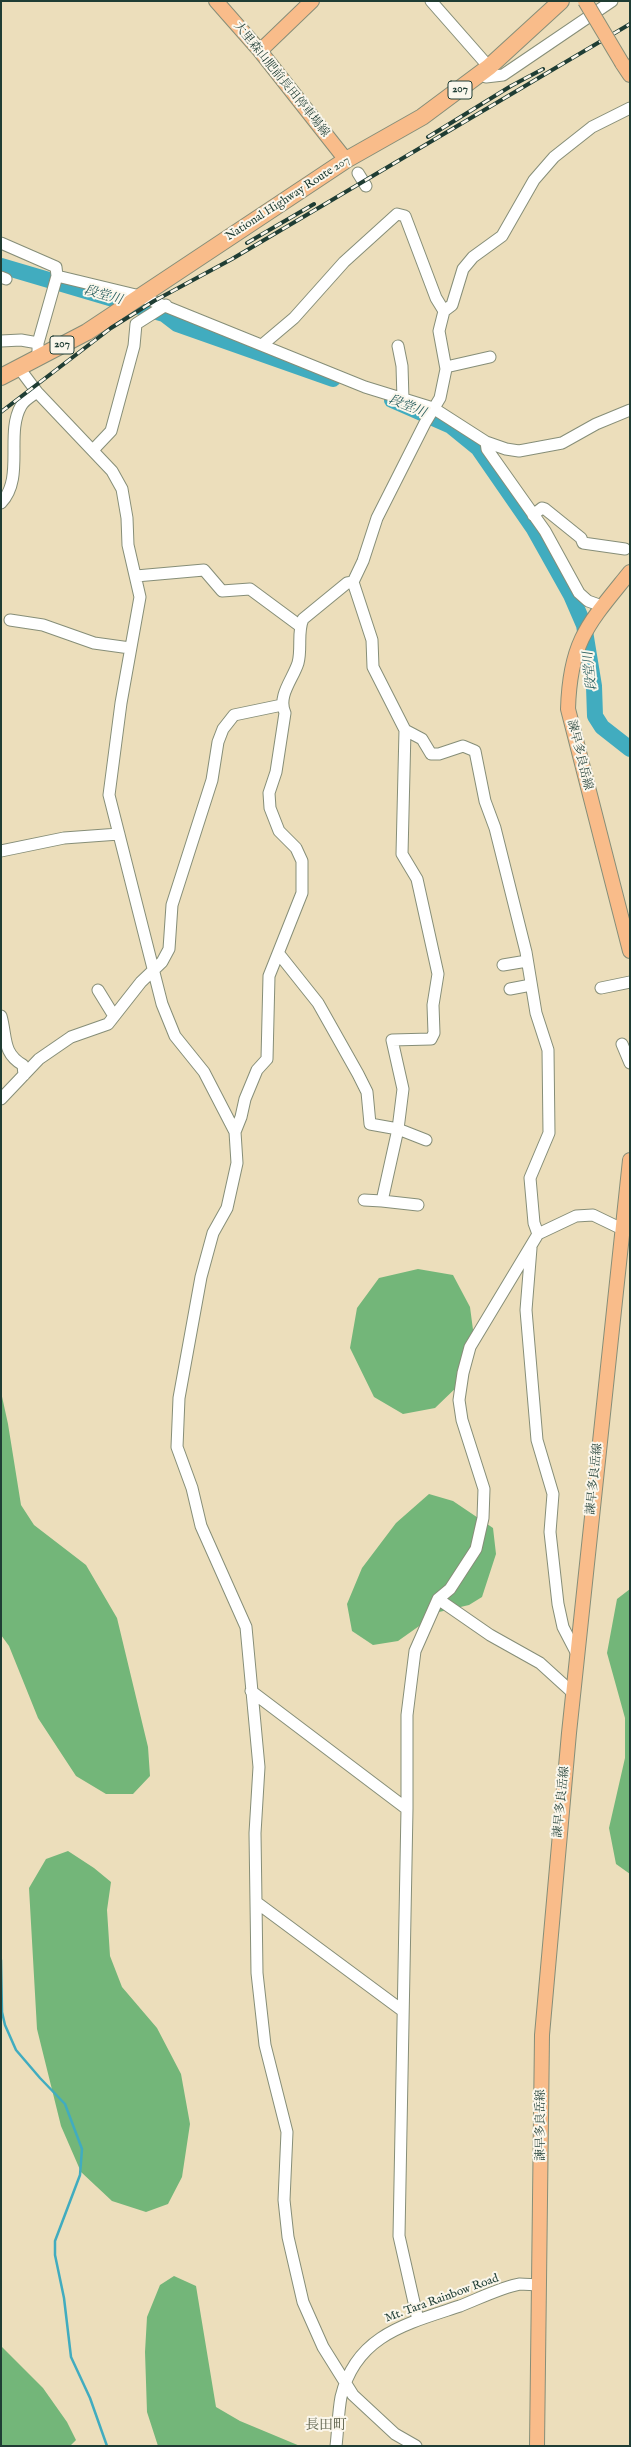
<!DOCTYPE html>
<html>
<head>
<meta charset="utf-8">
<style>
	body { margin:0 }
	#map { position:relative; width:631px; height:2447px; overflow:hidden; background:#ecdebb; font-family:"IM FELL English",serif }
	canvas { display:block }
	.frame { position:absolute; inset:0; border:2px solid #1f3d34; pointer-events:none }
</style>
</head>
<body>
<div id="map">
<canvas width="631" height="2447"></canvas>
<div class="frame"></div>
</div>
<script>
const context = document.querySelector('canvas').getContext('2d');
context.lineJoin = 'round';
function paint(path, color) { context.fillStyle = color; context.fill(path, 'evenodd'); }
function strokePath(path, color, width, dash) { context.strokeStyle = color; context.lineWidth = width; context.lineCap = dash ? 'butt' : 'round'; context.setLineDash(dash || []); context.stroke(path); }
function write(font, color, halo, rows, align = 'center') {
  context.font = font + ' "IM FELL English","Noto Serif JP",serif'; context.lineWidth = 4; context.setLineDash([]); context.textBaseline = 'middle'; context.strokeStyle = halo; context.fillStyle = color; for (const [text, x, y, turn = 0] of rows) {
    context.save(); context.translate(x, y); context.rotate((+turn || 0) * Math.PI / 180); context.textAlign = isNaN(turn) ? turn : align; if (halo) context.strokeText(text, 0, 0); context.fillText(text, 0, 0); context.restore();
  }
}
paint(new Path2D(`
	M418,1269L453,1275L470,1307L475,1345L462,1382L435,1408L403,1414L374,1397L350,1348L357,1308L379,1278Z
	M1,1392L8,1424L21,1505L34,1525L86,1565L117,1618L148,1747L150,1776L133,1794H106L76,1776L38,1718L9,1646L1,1635Z
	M429,1494L453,1501L493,1528L496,1554L482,1597L469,1605L439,1612L398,1641L373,1645L352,1631L347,1604L362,1568L396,1523Z
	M630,1589V1874L616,1864L609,1828L625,1758V1718L607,1653L617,1599Z
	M68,1851L94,1868L111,1882L107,1910L110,1956L122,1987L157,2028L181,2074L190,2124L182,2177L168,2204L146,2212L112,2201L81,2172L61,2126L37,2029L29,1888L46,1859Z
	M174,2276L196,2286L216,2407L240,2421L300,2446H158L147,2412L145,2352L147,2317L160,2285Z
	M1,2346L43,2388L67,2422L76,2440L70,2446H1Z`), '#73b679');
strokePath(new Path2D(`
	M1,1960L2,2012L5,2025L16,2050L40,2078L65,2104L82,2149L80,2175L55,2241V2255L64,2298L71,2357L90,2398L107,2446`), '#41acbf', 2.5);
strokePath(new Path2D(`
	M1,266L164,314L177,324L333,379
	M392,400L451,426L478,448L534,529L571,595L584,625L594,686L595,716L602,727L630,749`), '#41acbf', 16);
const minor = new Path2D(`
	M431,1L489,67
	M483,72L486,77L503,75L612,1
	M358,173L366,186
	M1,243L56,267L57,276L38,343V359
	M57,276L140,296L365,387L433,408L486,442L506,449L519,451L562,443L596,424L630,410
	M1,277L6,279
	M1,341L21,340L38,343
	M262,345L294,318L344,262L397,214L405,216L436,298L444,311
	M398,346L402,366L403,399
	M446,367L490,357
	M19,368L37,392L112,471L122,489L127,518L128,545L140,597L121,703L109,795L162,1004L175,1036L204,1072L235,1132L237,1163L227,1208L213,1233L201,1277L179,1398L177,1447L192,1488L201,1526L246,1627L259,1767L255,1833L257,1973L265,2045L287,2132L284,2200L288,2237L303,2302L323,2347L353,2395L395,2434L416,2446
	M486,442L487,449L545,531L579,593L588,601L602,606
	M93,450L111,431L134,346L136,324L166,305
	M1,503C25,478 5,434 21,406C24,400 32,396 37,392
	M533,515L542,508L545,509L581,538L583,543L625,549
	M136,576L204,570L222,591L250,589L300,626
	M10,620L43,625L94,643L130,648
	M405,730L422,739L431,754H439L463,746L475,751L485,801L495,828L526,952L536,1013L548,1050L549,1133L530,1178L534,1223L538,1234L470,1347L463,1373L459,1400L462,1420L484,1489L483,1518L476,1549L450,1589L438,1599L415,1651L407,1715V1809L399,2236L418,2320
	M1,851L64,838L119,834
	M279,954L318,1003L358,1074L367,1092L370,1124L398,1129L403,1089L392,1040L431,1039L434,1033L433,1005L438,974L417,879L402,854L405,730L373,667L372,640L353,582L363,561L377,518L425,423L440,398L446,369L439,331L444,311L452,305L463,269L473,257L502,236L534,180L554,157L592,127L630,108
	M503,965L527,961
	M601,988L630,982
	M510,989L531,985
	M98,990L114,1016
	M1,1016C7,1037 2,1053 23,1065L24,1075
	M622,1044L630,1063
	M1,1099L39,1059L71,1037L108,1024L141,982L162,962L169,949L172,905L212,780L218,742L223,729L234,715L282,705
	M235,1132L241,1117L245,1099L257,1070L267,1059L269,976L302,893V861L296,848L279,831L270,808L269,793L276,772L285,713C277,696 293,679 298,663C302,648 297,632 303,619L347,583L353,582
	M364,1200L382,1201L398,1129L426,1140
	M382,1201L418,1205
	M538,1234L576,1216L593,1215L622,1229
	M531,1248L526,1310L537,1440L553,1494L550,1532L558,1604L563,1627L577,1654
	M438,1599L490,1635L540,1663L573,1693
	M251,1691L407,1809
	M256,1902L403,2011
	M336,2446C338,2430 338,2413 341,2397C356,2335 406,2324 460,2306C478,2299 502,2287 520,2284C526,2284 533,2285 538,2285`);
const major = new Path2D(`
	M216,1L260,51L346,160
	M260,51L312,1
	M622,63L630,75
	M630,572C589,623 570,640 568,709L630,951
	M537,2446L542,2035L569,1733L630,1160`);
const highway = new Path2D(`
	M1,377L87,332L346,160L422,117L489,67L561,1`);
strokePath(minor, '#868e78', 13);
strokePath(major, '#868e78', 16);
strokePath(highway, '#868e78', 18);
strokePath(minor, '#fff', 11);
strokePath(major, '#f9bc8a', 14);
strokePath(highway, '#f9bc8a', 16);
const rail = new Path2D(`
	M428,137L511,86L543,69
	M247,243L314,204
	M1,412L111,328L154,301L232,259L630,24`);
strokePath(rail, '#1f3d34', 4);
strokePath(rail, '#fbf7ec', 2.5, [8]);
const majorBridge = new Path2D(`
	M585,1L622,63`);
strokePath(majorBridge, '#868e78', 16, []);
strokePath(majorBridge, '#f9bc8a', 14);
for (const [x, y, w] of [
	[460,90,24],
	[62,345,24]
]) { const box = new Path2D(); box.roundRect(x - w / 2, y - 9, w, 18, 3); context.fillStyle = '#fbf7ec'; context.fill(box); strokePath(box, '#1f3d34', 1); }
write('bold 11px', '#1f3d34', null, [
	["207",460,90],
	["207",62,345]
]);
write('12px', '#1f3d34', '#fbf7ec', [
	["大里森山肥前長田停車場線",281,80,51],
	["National Highway Route 207",288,199,-33],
	["諫早多良岳線",579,755,76],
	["諫早多良岳線",595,1479,-84],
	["諫早多良岳線",562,1802,-84],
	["諫早多良岳線",542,2125,-90],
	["Mt. Tara Rainbow Road",442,2299,-20]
]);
write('italic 13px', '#295e5e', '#fbf7ec', [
	["段堂川",103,296,16],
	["段堂川",407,407,22],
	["段堂川",591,671,-96]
]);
write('14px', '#5c604a', '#fbf7ec', [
	["長田町",326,2426]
]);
</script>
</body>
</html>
